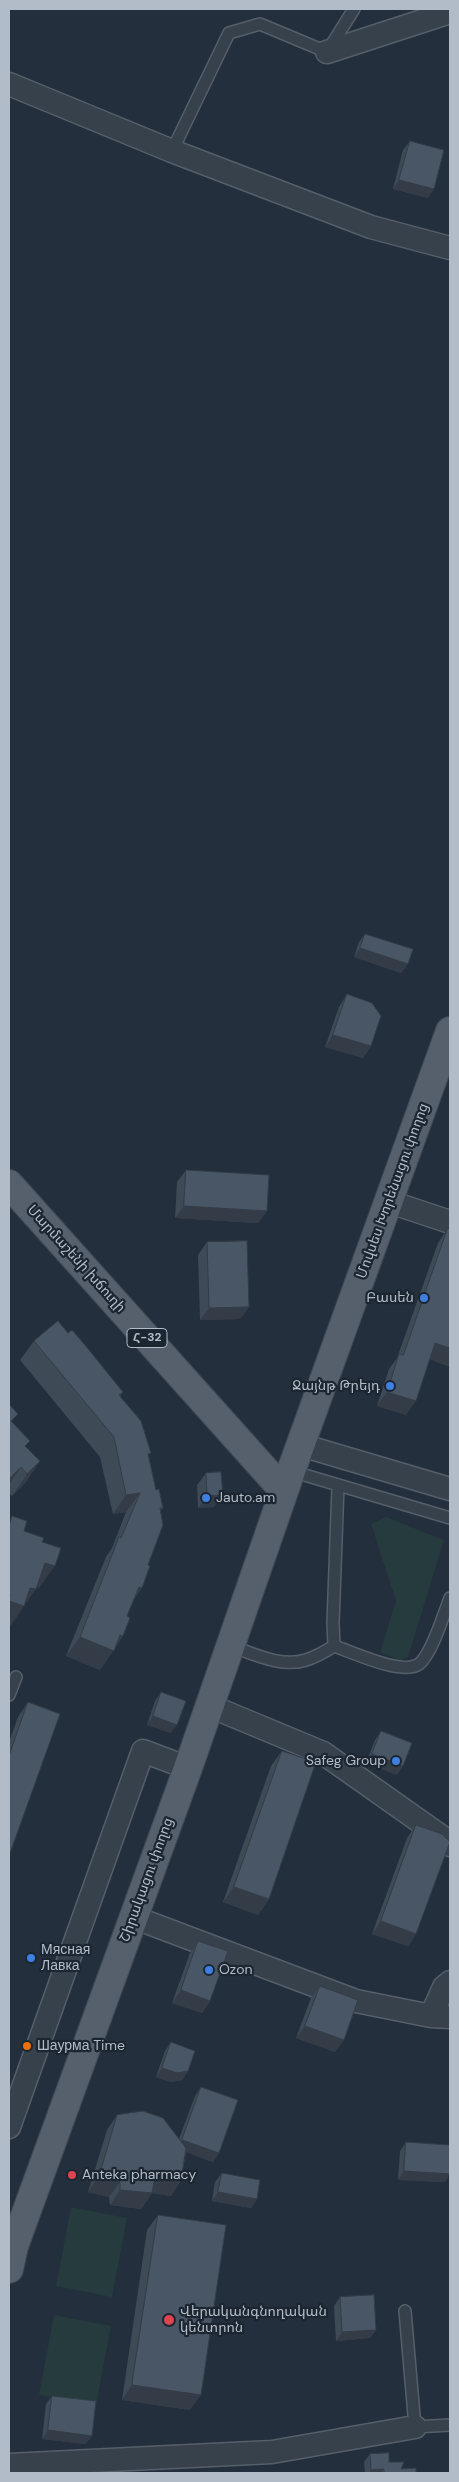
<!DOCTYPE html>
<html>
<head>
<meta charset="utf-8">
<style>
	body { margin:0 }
	#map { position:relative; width:459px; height:2482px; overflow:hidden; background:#232f3c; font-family:"DM Sans",sans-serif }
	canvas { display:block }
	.frame { position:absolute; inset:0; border:10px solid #b2bcc8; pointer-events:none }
</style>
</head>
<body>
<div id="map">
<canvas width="459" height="2482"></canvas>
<div class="frame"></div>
</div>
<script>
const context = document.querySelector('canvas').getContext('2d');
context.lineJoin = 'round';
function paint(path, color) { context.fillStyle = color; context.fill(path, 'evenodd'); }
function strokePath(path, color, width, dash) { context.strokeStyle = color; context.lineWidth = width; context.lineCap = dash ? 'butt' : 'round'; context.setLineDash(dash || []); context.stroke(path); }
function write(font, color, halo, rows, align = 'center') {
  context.font = font + ' "DM Sans","Noto Sans Armenian",sans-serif'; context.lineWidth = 4.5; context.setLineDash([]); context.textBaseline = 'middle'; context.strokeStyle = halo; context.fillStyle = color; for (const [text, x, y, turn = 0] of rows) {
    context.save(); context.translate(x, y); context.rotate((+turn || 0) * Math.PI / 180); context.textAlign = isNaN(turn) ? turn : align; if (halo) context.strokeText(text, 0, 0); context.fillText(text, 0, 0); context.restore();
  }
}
paint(new Path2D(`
	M386,1517L444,1540L408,1657L400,1660L380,1652L396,1601L371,1524Z
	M71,2207L127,2218L112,2297L56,2286Z
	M54,2315L111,2326L96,2405L39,2395Z`), '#253b3d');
const lane = new Path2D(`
	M172,151L229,33L260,24L327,52L354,9
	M291,1471L450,1518
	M231,1646C254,1654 282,1668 306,1660C316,1657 326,1651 334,1646C353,1652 402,1676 419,1664C432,1654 444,1613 450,1598
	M334,1646L333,1623L338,1486
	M9,1695L16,1677
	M405,2311L415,2427L450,2425`);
const street = new Path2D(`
	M327,52L450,12
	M9,84L172,151L371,227L450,248
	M390,1202L450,1222
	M301,1445L450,1489
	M210,1706L323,1753L442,1837L450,1845
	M133,1917L356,2001L431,2016L450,2017
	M431,2016L444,1987L450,1982
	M9,2127L143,1751L188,1768
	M9,2465L272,2452L415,2427`);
const primary = new Path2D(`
	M9,1184L284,1491
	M9,2269L14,2246L188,1768L291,1471L450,1031`);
strokePath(lane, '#555f6a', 14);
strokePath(street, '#555f6a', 25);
strokePath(primary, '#404a55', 30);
strokePath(lane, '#37414c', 11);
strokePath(street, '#37414c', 22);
strokePath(primary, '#55606c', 28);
paint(new Path2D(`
	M410,141L428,198L393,189L403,150Z
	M365,934L408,964L401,973L354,957L359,942Z
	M347,994L371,1046L363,1058L325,1047L339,1007Z
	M186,1170L267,1211L258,1223L175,1218L177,1182Z
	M448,1228L450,1229V1367L430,1359L406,1415L377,1406L389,1369L397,1358L438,1243Z
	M207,1242L249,1307L240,1319L200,1320L198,1255Z
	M68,1333L123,1392L120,1396L149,1457L156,1490L163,1508L160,1511L142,1588L134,1599L127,1616L123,1636L100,1670L66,1656L106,1557L112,1548L126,1512L113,1514L100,1457L20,1360L34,1341Z
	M9,1404L12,1423L26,1447L40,1461L25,1483L12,1496L9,1493Z
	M206,1473L214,1507L198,1508L197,1485Z
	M161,1692L171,1733L147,1725L155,1701Z
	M28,1702L9,1856V1742L18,1717Z
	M381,1731L397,1775L366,1763L375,1740Z
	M282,1751L269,1899L258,1915L223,1902L271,1766Z
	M416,1825V1934L408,1946L372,1934L407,1838Z
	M198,1941L210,2001L202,2013L172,2003L190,1953Z
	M320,1986L344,2040L335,2052L296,2038L311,1998Z
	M171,2042L188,2071L182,2080L171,2082L156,2077L165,2051Z
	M201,2087L219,2153L213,2162L186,2152L181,2180L171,2196L152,2193L141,2209L110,2205L109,2197L88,2192L107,2130L117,2115L179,2139L195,2096Z
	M406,2142L445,2182L398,2180L400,2151Z
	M222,2173L257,2199L251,2208L212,2201L215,2182Z
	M158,2215L190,2410L122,2400L147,2230Z
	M340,2297L376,2330L370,2338L336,2341L334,2306Z
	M52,2396L86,2444L42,2439L46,2404Z
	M370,2454L401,2469L416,2473H365L364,2462Z`), '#3f4a57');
paint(new Path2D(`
	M399,180L434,189L428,198L393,189Z
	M360,948L408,964L401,973L354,957Z
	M333,1035L371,1046L363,1058L325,1047Z
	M184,1206L267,1211L258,1223L175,1218Z
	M249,1307L240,1319L200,1320L209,1308Z
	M435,1343L450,1348V1367L425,1357Z
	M387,1392L416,1401L406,1415L377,1406Z
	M40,1461L25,1483L12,1496L27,1474Z
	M21,1467L9,1485V1479Z
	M140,1493L126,1512L113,1514L126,1495Z
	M223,1495L214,1507L198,1508L207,1496Z
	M45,1563L55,1566L39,1588L30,1585Z
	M139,1587L142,1588L128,1607Z
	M30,1588L36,1589L9,1628V1601Z
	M120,1635L123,1636L100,1670L66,1656L80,1637Z
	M153,1716L177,1725L171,1733L147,1725Z
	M372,1754L403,1766L397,1775L366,1763Z
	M234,1887L269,1899L258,1915L223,1902Z
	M381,1921L416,1934L408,1946L372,1934Z
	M181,1990L210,2001L202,2013L172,2003Z
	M305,2026L344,2040L335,2052L296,2038Z
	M162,2068L188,2071L182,2080L171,2082L156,2077Z
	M182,2140L219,2153L213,2162L176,2149Z
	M404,2171L450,2174L445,2182L398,2180Z
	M99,2176L120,2182L109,2197L88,2192Z
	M155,2177L181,2180L171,2196L144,2192Z
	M120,2190L152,2193L141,2209L110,2205Z
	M218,2192L257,2199L251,2208L212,2201Z
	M376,2330L370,2338L336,2341L342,2332Z
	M132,2385L201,2395L190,2410L122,2400Z
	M48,2430L92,2436L86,2444L42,2439Z
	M384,2469L381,2473H369L371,2470Z`), '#333c47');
const building = new Path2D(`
	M410,141L444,150L434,189L399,180Z
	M365,934L413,949L408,964L360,948Z
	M347,994L372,1003L381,1016L371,1046L333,1035Z
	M186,1170L269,1175L267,1211L184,1206Z
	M448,1228L450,1229V1348L435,1343L416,1401L387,1392L399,1354L403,1355Z
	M247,1241L249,1307L209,1308L207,1242Z
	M58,1321L68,1333L72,1330L85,1345L123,1392L119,1395L141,1421L151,1453L148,1454L156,1490L159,1489L163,1508H160L163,1525L148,1565L150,1566L142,1588L139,1587L127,1616L130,1618L123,1636L120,1635L114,1651L80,1637L119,1537L121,1538L140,1493L126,1495L114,1437L34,1341Z
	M9,1404L18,1414L11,1421L30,1441L25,1446L40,1461L27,1474L21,1467L9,1479Z
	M221,1472L223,1495L207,1496L206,1473Z
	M12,1516L27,1521L24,1531L44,1538L42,1542L61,1548L55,1566L45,1563L36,1589L30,1588L24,1606L9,1601L10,1594L9,1593V1527Z
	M161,1692L186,1701L177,1725L153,1716Z
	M28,1702L60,1714L9,1856V1756Z
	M381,1731L412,1743L403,1766L372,1754Z
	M282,1751L316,1762L269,1899L234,1887Z
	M416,1825L442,1834L450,1842L416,1934L381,1921Z
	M198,1941L228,1951L210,2001L181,1990Z
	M320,1986L358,2000L344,2040L305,2026Z
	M171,2042L195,2051L188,2071L177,2073L162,2068Z
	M201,2087L238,2100L219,2153L182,2140Z
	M143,2111L163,2118L186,2148L181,2180L155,2177L152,2193L120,2190V2182L99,2176L117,2115Z
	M406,2142L450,2145V2174L404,2171Z
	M222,2173L260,2180L257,2199L218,2192Z
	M158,2215L226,2225L201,2395L132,2385Z
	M374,2295L376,2330L342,2332L340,2297Z
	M52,2396L96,2401L92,2436L48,2430Z
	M389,2453V2462H404L401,2469L416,2468V2473H384V2469L371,2470L370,2454Z`);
paint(building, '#495665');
strokePath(building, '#333c47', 1);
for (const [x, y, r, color] of [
	[424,1298,5,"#3f7fe0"],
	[390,1386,5,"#3f7fe0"],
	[206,1498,5,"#3f7fe0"],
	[396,1761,5,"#3f7fe0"],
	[31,1958,5,"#3f7fe0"],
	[209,1970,5,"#3f7fe0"],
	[27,2046,5,"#e8710a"],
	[72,2175,5,"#e0444e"],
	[169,2320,6,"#e0444e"]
]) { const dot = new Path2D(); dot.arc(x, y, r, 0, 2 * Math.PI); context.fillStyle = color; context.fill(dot); strokePath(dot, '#1c2631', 2); }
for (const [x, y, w] of [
	[147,1338,40]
]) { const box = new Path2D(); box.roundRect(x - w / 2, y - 9.5, w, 19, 4); context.fillStyle = '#1c2631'; context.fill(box); strokePath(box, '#b2bcc8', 1); }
write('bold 12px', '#b2bcc8', null, [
	["Հ-32",147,1338]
]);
write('14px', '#b2bcc8', '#1c2631', [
	["Մովսես Խորենացու փողոց",393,1191,-70],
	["Մարմաշենի խճուղի",76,1259,48],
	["Շիրակացու փողոց",147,1880,-70]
]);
write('14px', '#b2bcc8', '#1c2631', [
	["Բասեն",414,1298,"right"],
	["Ջայնթ Թրեյդ",380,1386,"right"],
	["Jauto.am",216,1498],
	["Safeg Group",386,1761,"right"],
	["Мясная",41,1950],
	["Лавка",41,1966],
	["Ozon",219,1970],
	["Шаурма Time",37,2046],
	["Anteka pharmacy",82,2175],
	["Վերականգնողական",180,2312],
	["կենտրոն",180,2328]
], 'left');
</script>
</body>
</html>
